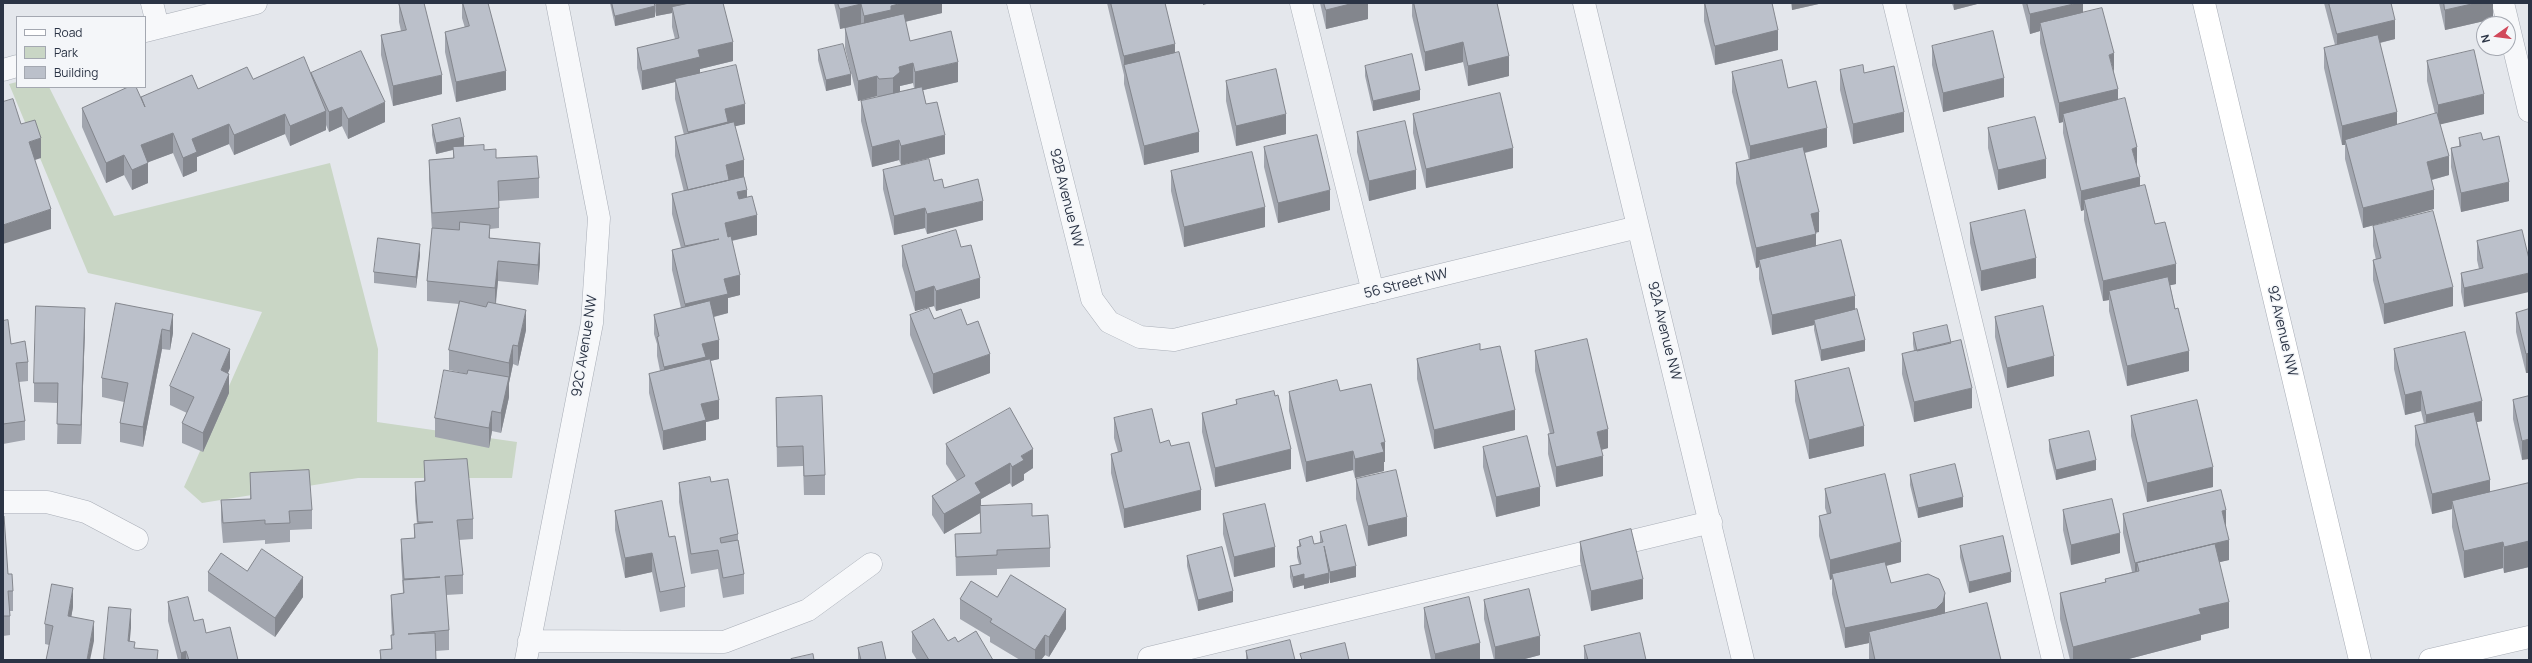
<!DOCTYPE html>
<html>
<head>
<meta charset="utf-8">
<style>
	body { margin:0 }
	#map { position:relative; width:2532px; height:663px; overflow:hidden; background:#e4e7ec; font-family:Manrope,sans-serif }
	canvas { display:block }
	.frame { position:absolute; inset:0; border:4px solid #2b3445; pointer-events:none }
	.legend { position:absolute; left:16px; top:16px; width:130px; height:72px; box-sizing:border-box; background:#f4f6f9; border:1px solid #a4a8b1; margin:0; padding:5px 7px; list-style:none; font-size:12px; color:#2b3445 }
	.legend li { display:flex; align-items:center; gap:8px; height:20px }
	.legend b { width:20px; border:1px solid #a4a8b1 }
	.north { position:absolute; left:2476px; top:16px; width:40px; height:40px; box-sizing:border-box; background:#f4f6f9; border:1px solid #a4a8b1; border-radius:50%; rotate:256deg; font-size:11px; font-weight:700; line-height:16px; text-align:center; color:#2b3445 }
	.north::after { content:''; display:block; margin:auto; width:14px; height:18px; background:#d1495b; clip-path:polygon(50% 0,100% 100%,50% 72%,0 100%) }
</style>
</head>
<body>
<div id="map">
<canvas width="2532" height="663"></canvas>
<div class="frame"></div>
<ul class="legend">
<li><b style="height:5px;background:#fff"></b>Road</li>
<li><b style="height:11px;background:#c9d6c5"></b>Park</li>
<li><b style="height:11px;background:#bbc0ca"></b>Building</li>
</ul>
<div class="north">N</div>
</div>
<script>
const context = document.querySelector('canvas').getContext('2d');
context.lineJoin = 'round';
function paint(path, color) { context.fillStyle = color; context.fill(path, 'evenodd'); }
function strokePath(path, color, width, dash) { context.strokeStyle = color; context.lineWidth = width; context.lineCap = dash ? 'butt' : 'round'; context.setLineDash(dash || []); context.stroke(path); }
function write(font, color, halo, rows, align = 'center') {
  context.font = font + ' Manrope,sans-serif'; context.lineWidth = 3; context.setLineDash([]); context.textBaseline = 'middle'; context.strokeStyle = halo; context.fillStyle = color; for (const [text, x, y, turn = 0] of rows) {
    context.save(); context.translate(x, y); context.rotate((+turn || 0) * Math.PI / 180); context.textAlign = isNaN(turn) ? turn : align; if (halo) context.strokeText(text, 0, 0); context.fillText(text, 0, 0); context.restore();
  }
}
paint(new Path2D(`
	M17,82V87H49L114,216L330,163L378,349L377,422L517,442L512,478H358L202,503L184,487L262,312L88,273L9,84Z`), '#c9d6c5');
const lane = new Path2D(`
	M1301,3L1373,292
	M1894,3L2053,660
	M2503,3L2529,111
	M1149,658L1711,522`);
const street = new Path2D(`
	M152,3L158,27
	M1018,3L1092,299L1109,322L1140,337L1174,340L1638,227
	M1584,3L1743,660
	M145,31L256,3
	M3,70L17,66
	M3,502H47L86,512L137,539
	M529,641L724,642L808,610L871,564
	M526,660L592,323L599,218L557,3`);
const secondary = new Path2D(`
	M2204,3L2360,660
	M2430,660L2529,637`);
strokePath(lane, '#a9aeb7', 23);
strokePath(street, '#a9aeb7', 23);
strokePath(secondary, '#a9aeb7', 23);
strokePath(lane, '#f7f8fa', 22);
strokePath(street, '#f7f8fa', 22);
strokePath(secondary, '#fff', 22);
paint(new Path2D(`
	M399,3L442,94L393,106L381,55V35L401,31L399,22Z
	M462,3H488L506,90L456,102L445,52V32L465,28L462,18Z
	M610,3H723L733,61L700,69V73L745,124L735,126L747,197L757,235L732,241L740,295L728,298V313L714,317L719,359L710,361L719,419L706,422V440L663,450L649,393V374L660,371L657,356V344L654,334V315L681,308L672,270V250L681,248L672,214V194L684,192L675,156V137L684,135L675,99V82L642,90L637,68V48L675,39L672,27V13L656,16L655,11V17L615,26Z
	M834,3H942V13L905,22L910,41L958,82L923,90L926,104L945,154L901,165L899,160L872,167L861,121V101L878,97L877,96L858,101L845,48V28L861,24L840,29ZM913,83L914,88L900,92V86Z
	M1107,3H1165L1175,53L1199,152L1144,165L1124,84V75Z
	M1320,3H1368V19L1326,29Z
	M1412,3H1497L1509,76L1468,86L1463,62L1425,71L1412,16Z
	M1704,3H1772L1778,50L1715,65L1704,21Z
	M1791,3H1823L1792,10Z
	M1952,3H1981L1954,10Z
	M2022,3H2083V13L2114,73L2118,100L2137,167L2140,187L2155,224L2176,284L2170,285L2189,371L2127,386L2109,311V300L2103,301L2084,220V210L2081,211L2063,133V122L2059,123L2040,43V31L2030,34Z
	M2324,3H2391L2395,39L2380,43L2397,125L2435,114L2427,81V61L2484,114L2440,124L2449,175L2432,180L2434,209L2363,228L2345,159V145H2342L2324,68V48L2335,45Z
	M2439,3H2493V19L2445,30Z
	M1932,46L2004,97L1943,112L1932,65Z
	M818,50L851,85L826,91L818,60Z
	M1365,66L1420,100L1373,111L1365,76Z
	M1840,70L1864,73L1904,132L1853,144L1840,90Z
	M1732,72L1788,88L1827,147L1805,153L1819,232H1816V246L1855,310L1865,351L1821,361L1814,330V325L1772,335L1759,279V267L1756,268L1736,183V163L1749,160L1732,92Z
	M311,73L385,122L348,139L342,126L329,132L326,125V130L290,146L285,134L234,155L229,144L197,157V171L183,177L173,153L148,162V183L132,190L124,175L106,183L82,127V108L141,99V97L198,89L253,79L311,75Z
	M1226,81L1286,134L1236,146L1226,101Z
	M1413,114L1513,168L1426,188L1413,133Z
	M432,125L464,146L484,150L496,158L539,178V198L499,201V228L490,229V238L540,262L538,285L498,281L496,304L526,330L518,366L513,364L509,383V397L501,433L492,431L489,448L435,437V418L467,374L449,370V350L459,304L427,301V281L432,231L429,179V160L453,158V150L436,154L432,135Z
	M1988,128L2046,178L1998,190L1988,148Z
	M1357,132L1416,189L1369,201L1357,152Z
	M2459,138L2483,140L2509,201L2461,212L2451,167V148L2459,146Z
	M1264,147L1330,210L1278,223L1264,167Z
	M883,170L934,181L944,188L983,220L927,234L925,228L894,235L883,189Z
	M1171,171L1265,227L1184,247L1171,191Z
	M1970,223L2036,278L1981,291L1970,243Z
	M2373,226L2453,306L2384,324L2373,280V260H2376L2373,246Z
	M2522,230L2464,307L2461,292V273L2479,269L2477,260V241Z
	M902,246L961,247L980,298L936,311L934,306L915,311L902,266Z
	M420,255L416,288L374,283V272Z
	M2529,309L2526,373L2516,332V313Z
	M173,314V333L170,350L162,349L143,447L120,442V423L124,402L102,397V378Z
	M910,315L967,325L990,373L933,394L910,335Z
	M1995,317L2054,376L2007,388L1995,337Z
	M3,321L11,344L28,362V381L19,382L25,421V440L3,444Z
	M85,328L81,444H57L58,403L34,402V383Z
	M1913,333L1951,343L1972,408L1914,422L1902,374V354L1914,351L1913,344Z
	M2394,349L2482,421L2477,422L2490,492L2529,483V567L2504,573L2503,568L2464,578L2452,527V509L2432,514L2415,445V426L2424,424L2421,411L2405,415L2394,369Z
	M1480,350L1515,430L1434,449L1417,379V359Z
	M1535,351L1608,448L1601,450L1603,476L1556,487L1548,454V434H1550L1535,371Z
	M230,368L228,373L229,393L203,452L182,443V423L187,413L170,405V386Z
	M1795,381L1864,446L1809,459L1795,401Z
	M1340,391L1385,462H1384V471L1355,478L1353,470L1306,482L1289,411V392Z
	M1275,396L1291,469L1215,487L1202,432V413L1236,405V400Z
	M2529,396L2522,460L2513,419V400Z
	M776,398L825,475V495H804L803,466L777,467Z
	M2131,416L2213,487L2147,502L2131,436Z
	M1114,418L1160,443L1171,446L1201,510L1124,528L1111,473V454L1118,452L1114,438Z
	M2049,440L2096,470L2056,480L2049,451Z
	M946,444L1033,468L1024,474V480L1012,487L1010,483L981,499V506L1032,516L1050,548V567L997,569V575L956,576L955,534L981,533L980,513L944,534L932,515V496L957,481L946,464Z
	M1483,447L1540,506L1496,517L1483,467Z
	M424,461L473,519V539L459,540L463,575V594L446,595L449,630V650L436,651V660H380V650L391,649V635H392L391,614V595L403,593L401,558V539L414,538V524H417L415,501V482L424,481Z
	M250,473L312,510V529L290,530V542L265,544V540L223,543L221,520V500L250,499Z
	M1910,475L1963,507L1918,518L1910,485Z
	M1356,479L1407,536L1368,546L1356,499Z
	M711,482L738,534V540L744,574V594L723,598L718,569L691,574L679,502V483Z
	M1825,489L1901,562L1886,566L1891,583L1945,613L2001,660H1869V643L1845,648L1832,594V579L1830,580L1819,536V516L1827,514L1825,508Z
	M2063,510L2120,553L2071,565L2063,530Z
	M615,511L669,537L685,587V607L660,612L652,572L625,578L615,530Z
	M1223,514L1275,567L1234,577L1223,534Z
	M2123,514L2226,528L2229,560L2219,562L2229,628L2201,635V640L2125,660H2070L2060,619V593L2105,582V579L2132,572L2123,533Z
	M3,516L8,574L13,591V611H10V635L3,636Z
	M1320,532L1356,577L1330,583L1329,578V583L1304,589V585L1293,588L1290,577V566L1299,564L1297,557V547L1299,546V540L1314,544L1320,543Z
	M1580,542L1643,599L1591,611L1580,561Z
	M1960,546L2011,582L1969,593L1960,557Z
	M1187,556L1233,602L1198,611L1187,566Z
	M247,571L303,597L275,637L208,591V572Z
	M997,597L1066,629L1049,657L1045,655L1041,660H1020L990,642V637L960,619V599Z
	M1484,600L1540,655L1521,660H1494L1484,619Z
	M168,602L194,621L206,633L238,660H178L168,621Z
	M73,607L71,617L94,641L49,645L45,644V624Z
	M1424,608L1480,660H1431L1424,627Z
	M912,632L948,641L958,642L993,660H917L912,652Z
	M1584,646L1646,660H1584Z
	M858,648L886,660H858Z
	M1246,651L1295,660H1246Z`), '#a1a5ae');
paint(new Path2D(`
	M656,3H713L672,7V13L656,16Z
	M902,3H942V13L891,25L864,36V16L891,6Z
	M1203,3H1210L1203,5Z
	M1354,3H1368V19L1326,29V10Z
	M1792,3H1823L1792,10Z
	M1954,3H1981L1954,10Z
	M2078,3H2083V21L2040,23V31L2030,34V14Z
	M2476,3H2493V19L2445,30V10Z
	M861,4V24L840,29V9Z
	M655,6V17L615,26V16Z
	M2395,20V39L2337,53V34Z
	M1778,30V50L1715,65V46Z
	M733,42V61L700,69V76L675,79V82L642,90V71L698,50Z
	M1463,42V62L1425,71V52Z
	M1175,44V63L1124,65V75V56Z
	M2114,53V73L2109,55Z
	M1509,56V76L1468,86V66Z
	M958,62V82L915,92V72Z
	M913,63V83L900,86V92L893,98V78L899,67Z
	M506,71V90L456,102V82Z
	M851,74V85L826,91V80Z
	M442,75V94L393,106V86Z
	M877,76V96L858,101V81Z
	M2004,78V97L1943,112V93Z
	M2118,89V108L2063,114V122L2059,123V103Z
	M1420,90V100L1373,111V101Z
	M2484,94V114L2438,125V105Z
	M385,102V122L348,139V119Z
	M745,104V124L728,128L688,152V132L725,109Z
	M342,107V126L329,132V112Z
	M326,111V130L290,146V126Z
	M1904,112V132L1853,144V124Z
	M2397,112V132L2345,140V145H2342V126Z
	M285,114V134L234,155V135Z
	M1286,114V134L1236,146V126Z
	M229,124V144L197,157V171L183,177V158L192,139Z
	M1827,128V147L1750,166V146Z
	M1199,132V152L1144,165V146Z
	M173,133V153L141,165V145Z
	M945,135V154L901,165V146Z
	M464,137V147L436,154V143Z
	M41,138V158L29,162V142Z
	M899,140V160L872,167V147Z
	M2137,147V167L2132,149Z
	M1513,148V168L1426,188V169Z
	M124,155V175L106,183V163Z
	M2449,156V175L2427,181V162Z
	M2046,159V178L1998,190V170Z
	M744,160V180L688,209V190L726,165Z
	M148,163V183L132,190V170Z
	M1416,170V189L1369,201V181Z
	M2140,177V197L2084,200V210L2081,211V191Z
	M2509,182V201L2461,212V193Z
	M747,190V210L737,212V192Z
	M1330,190V210L1278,223V203Z
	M2434,190V209L2363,228V208Z
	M983,201V220L927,234V214Z
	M1265,207V227L1184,247V227Z
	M925,208V228L894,235V216Z
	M51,209V229L3,244V225Z
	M1819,212V232L1811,234V214Z
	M757,215V235L725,242V223Z
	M1816,234V254L1759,260V267L1756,268V248Z
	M540,243V262L538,285V265Z
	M420,244V255L416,288V277Z
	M2036,258V278L1981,291V271Z
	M498,261V281L495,308V288Z
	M2176,264V284L2111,299L2109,291V300L2103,301V281Z
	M2529,273V292L2464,307V288Z
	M740,275V295L728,298V313L685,324V304L724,279Z
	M980,278V298L936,311V291Z
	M934,286V306L915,311V292Z
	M2453,287V306L2384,324V304Z
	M1855,296V315L1814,320V325L1772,335V315Z
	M85,308V328L81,444V425Z
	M526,310V330L518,366V346Z
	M173,314V333L170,350V331Z
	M162,329V349L143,447V427Z
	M719,340V359L706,362L664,387V367L702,344Z
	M1865,340V351L1821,361V350Z
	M513,345V364L509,383V363Z
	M230,349V368L221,390V370Z
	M2189,351V371L2127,386V366Z
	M2529,353V373H2526V354Z
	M990,354V373L933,394V374Z
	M2054,356V376L2007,388V368Z
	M229,374V393L203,452V433Z
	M509,377V397L501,433V413Z
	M1972,388V408L1914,422V402Z
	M2421,391V411L2405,415V395Z
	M719,400V419L706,422V440L663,450V431L701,404Z
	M2482,401V421L2426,434V415Z
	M1515,410V430L1434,449V430Z
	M492,411V431L489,448V428Z
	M1864,426V446L1809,459V440Z
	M1608,429V448L1597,451V432Z
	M2529,439V459L2522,460V441Z
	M1385,442V462H1384V471L1355,478V459L1381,443Z
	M1033,449V468L1024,474V480L1012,487V467L1021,456Z
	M1291,449V469L1215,487V468Z
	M1353,451V470L1306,482V462Z
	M1603,456V476L1556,487V467Z
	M2096,460V470L2056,480V470Z
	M1010,463V483L981,499V513L980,506V513L944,534V514L975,483Z
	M2213,467V487L2147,502V483Z
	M2490,480V499L2452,501V509L2432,514V494Z
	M1540,487V506L1496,517V497Z
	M1201,490V510L1124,528V509Z
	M1963,497V507L1918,518V508Z
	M2226,510V530L2222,511Z
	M1407,517V536L1368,546V526Z
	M2120,533V553L2071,565V545Z
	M2229,540V560L2139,581V571L2137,563V582H2135V563Z
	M2529,541V567L2504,573V547Z
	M1901,542V562L1833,579L1832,574V579L1830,580V560Z
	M2503,542V568L2464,578V551Z
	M1275,547V567L1234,577V557Z
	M652,553V572L625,578V558Z
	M1356,566V577L1330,583V572Z
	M2011,572V582L1969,593V582Z
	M1329,573V583L1304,589V579Z
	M1304,574V585L1293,588V577Z
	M303,577V597L275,637V618Z
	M1643,579V599L1591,611V591Z
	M73,588V607L68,636V616Z
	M1233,591V602L1198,611V600Z
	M1945,593V613L1943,622L1869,632V643L1845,648V628Z
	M2229,602V628L2201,635V640L2125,660H2073V647L2199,609Z
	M131,609V628L128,660V641Z
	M1066,609V629L1049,657V637Z
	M94,621V641L90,660H87Z
	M1045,635V655L1041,660H1035V650Z
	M1540,636V655L1521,660H1495V647Z
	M1480,643V660H1435V654Z
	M186,651V660H181V653Z`), '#83868d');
const building = new Path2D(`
	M399,3H424L442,75L393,86L381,35L406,30Z
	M463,3H488L506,71L456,82L445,32L469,26Z
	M612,3H654L655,6L615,16Z
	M690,3H723L733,42L698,50L700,57L642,71L637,48L679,38L672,7Z
	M838,3H902L891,6V10L864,16L861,4L840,9Z
	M1111,3H1165L1175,44L1124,56Z
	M1324,3H1354L1326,10Z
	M1414,3H1497L1509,56L1468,66L1463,42L1425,52Z
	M1705,3H1772L1778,30L1715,46Z
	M2027,3H2078L2030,14Z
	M2329,3H2391L2395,20L2337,34Z
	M2444,3H2476L2445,10Z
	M2102,8L2114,53L2109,55L2118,89L2059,103L2040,23Z
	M904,14L910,41L951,31L958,62L915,72L913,63L899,67L900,72L893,78L879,79L877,76L858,81L845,28Z
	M1993,31L2004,78L1943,93L1932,46Z
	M2378,35L2397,112L2342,126L2324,48Z
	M843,44L851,74L826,80L818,50Z
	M2474,50L2484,94L2438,105L2427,61Z
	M361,51L385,102L348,119L342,107L329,112L311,73Z
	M1179,52L1199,132L1144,146L1124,65Z
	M1412,54L1420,90L1373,101L1365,66Z
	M304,57L326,111L290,126L285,114L234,135L229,124L192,139L197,152L183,158L173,133L141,145L148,163L132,170L124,155L106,163L82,108L128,87H136L145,107L141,97L192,75L198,89L247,67L253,79Z
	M1782,60L1788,88L1816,81L1827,128L1750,146L1732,72Z
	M736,65L745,104L725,109L728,122L688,132L675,79Z
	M1863,65L1864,73L1894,66L1904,112L1853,124L1840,70Z
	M1276,69L1286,114L1236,126L1226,81Z
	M922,87L926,104L937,102L945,135L901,146L899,140L872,147L861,101Z
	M1500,93L1513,148L1426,169L1413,114Z
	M2125,98L2137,147L2132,149L2140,177L2081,191L2063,114Z
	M13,99L21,124L35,120L41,138L29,142L51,209L3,225V102Z
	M2437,113L2449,156L2427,162L2434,190L2363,208L2345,140Z
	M2035,117L2046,159L1998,170L1988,128Z
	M460,118L464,137L436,143L432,125Z
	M1405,121L1416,170L1369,181L1357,132Z
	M734,122L744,160L726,165L729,180L688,190L675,137Z
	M2481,133L2483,140L2499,136L2509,182L2461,193L2451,148L2461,146L2459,138Z
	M1317,135L1330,190L1278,203L1264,147Z
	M484,145V150L496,149V158L537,156L539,178L498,181L499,208L432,213L429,160L454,158L453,147Z
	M1803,147L1819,212L1811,214L1816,234L1756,248L1736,163Z
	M1252,152L1265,207L1184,227L1171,171Z
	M929,159L934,181L942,179L944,188L978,179L983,201L927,214L925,208L894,216L883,170Z
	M744,177L747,190L737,192L739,199L752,196L757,215L725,223L728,237L731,236L740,275L724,279L728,294L685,304L672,250L719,239L685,246L672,194Z
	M2145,185L2155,224L2165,222L2176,264L2103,281L2084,200Z
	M2025,210L2036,258L1981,271L1970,223Z
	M2433,211L2453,287L2384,304L2373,260L2381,258L2373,226Z
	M460,222L490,225L489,238L540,243L538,265L498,261L495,288L427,281L432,228L459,230Z
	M956,230L961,247L971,245L980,278L936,291L934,286L915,292L902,246Z
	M2522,230L2529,259V273L2464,288L2461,273L2483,268L2477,241Z
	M378,238L420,244L416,277L374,272Z
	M1841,240L1855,296L1772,315L1759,260Z
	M2168,277L2175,309L2178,308L2189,351L2127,366L2109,291Z
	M460,301L486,307L488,302L526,310L518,346L513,345L509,363L449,350Z
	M710,301L719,340L702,344L706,357L664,367L657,337L659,336L654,315Z
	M116,303L173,314L170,331L162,329L143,427L120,423L128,383L102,378Z
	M36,306L85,308L81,425L57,424L58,383H34Z
	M2043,306L2054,356L2007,368L1995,317Z
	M929,308L934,319L961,309L967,325L978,321L990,354L933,374L910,315Z
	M1857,309L1865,340L1821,350L1814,320Z
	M2529,309V353L2526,354L2516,313Z
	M8,320L11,344L25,341L28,362L16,363L25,421L3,424V321Z
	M1947,325L1951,343L1917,351L1913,333Z
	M2465,332L2482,401L2426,415L2421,391L2405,395L2394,349Z
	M193,333L230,349L221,370L229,374L203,433L182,423L194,397L170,386Z
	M1587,339L1608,429L1597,432L1603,456L1556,467L1548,434L1554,433L1535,351Z
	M1961,340L1972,388L1914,402L1902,354Z
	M1480,344V350L1500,346L1515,410L1434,430L1417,359Z
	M710,359L719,400L701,404L706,420L663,431L649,374Z
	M1849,368L1864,426L1809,440L1795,381Z
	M444,370L467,374L468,370L509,377L501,413L492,411L489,428L435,418Z
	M1337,380L1340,391L1371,384L1385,442L1381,443L1384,452L1355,459L1353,451L1306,462L1289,392Z
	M1274,391L1275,396L1278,395L1291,449L1215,468L1202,413L1237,404L1236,400Z
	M822,396L825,475L804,476L803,446L777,447L776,398Z
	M2529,396V439L2522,441L2513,400Z
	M2197,400L2213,467L2147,483L2131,416Z
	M1010,408L1033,449L1021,456L1024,460L1012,467L1010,463L975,483L981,493L944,514L932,496L965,476L946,444Z
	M1152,409L1160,443L1169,440L1171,446L1189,442L1201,490L1124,509L1111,454L1122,451L1114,418Z
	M2474,412L2490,480L2432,494L2415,426Z
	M2089,431L2096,460L2056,470L2049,440Z
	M1527,436L1540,487L1496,497L1483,447Z
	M467,459L473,519L457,520L463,575L445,576L449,630L408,634L435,633L436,660H381L380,650L392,649L391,635H394L391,595L404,593L403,580L440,577L404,579L401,539L415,538L414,524L433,522H418L415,482L425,481L424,461Z
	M1955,464L1963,497L1918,508L1910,475Z
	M309,470L312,510L289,511L290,523L265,524V520L223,523L221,500L251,499L250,473Z
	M1396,470L1407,517L1368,526L1356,479Z
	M1885,474L1901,542L1830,560L1819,516L1831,513L1825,489Z
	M710,477L711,482L728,479L738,534L720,538L721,543L738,540L744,574L723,578L718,550L691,554L679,483Z
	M2529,483V541L2504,547L2503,542L2464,551L2452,501Z
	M2221,490L2226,510L2222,511L2229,540L2135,563L2123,514Z
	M2112,499L2120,533L2071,545L2063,510Z
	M662,501L669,537L675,536L685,587L660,592L652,553L625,558L615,511Z
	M1032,504V516L1048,515L1050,548L997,550V555L956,557L955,534L981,533L980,506Z
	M1265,504L1275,547L1234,557L1223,514Z
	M3,516H4L8,574H12L13,591H8L10,616H3Z
	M1346,525L1356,566L1330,572L1324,546L1329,573L1304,579V574L1293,577L1290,566L1301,564L1297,547L1301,546L1299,540L1312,536L1314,544L1323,542L1320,532Z
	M1631,529L1643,579L1591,591L1580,542Z
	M2003,536L2011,572L1969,582L1960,546Z
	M2215,544L2229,602L2199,609L2201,614L2073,647L2060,593L2106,582L2105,579L2139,571L2137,563Z
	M1222,547L1233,591L1198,600L1187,556Z
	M262,549L303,577L275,618L208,572L221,553L247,571Z
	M1885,562L1891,583L1928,574L1939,579L1945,593L1943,602L1936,609L1845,628L1832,574Z
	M1011,575L1066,609L1049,637L1045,635L1035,650L990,622L992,619L960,599L971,581L997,597Z
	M52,584L73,588L68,616L94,621L87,660H46L53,626L45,624Z
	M1529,589L1540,636L1495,647L1484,600Z
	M188,597L194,621L203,619L206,633L230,627L238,660H189L186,651L181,653L168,602Z
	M1469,597L1480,643L1435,654L1424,608Z
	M1987,603L2001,660H1875L1869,632Z
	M109,607L131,609L128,641L135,642L134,648L158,650L157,660H110L104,659Z
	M934,619L948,641L955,637L958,642L976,631L993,660H929L912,632Z
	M1640,633L1646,660H1588L1584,646Z
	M1290,640L1295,660H1248L1246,651Z
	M882,642L886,660H861L858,648Z
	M1345,643L1349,660H1302L1300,654Z
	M813,654L814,660H791V659Z`);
paint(building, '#bbc0ca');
strokePath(building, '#83868d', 1);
write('14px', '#2b3445', '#f4f6f9', [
	["92B Avenue NW",1066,198,76],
	["56 Street NW",1406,284,-14],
	["92A Avenue NW",1664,331,76],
	["92 Avenue NW",2282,331,77],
	["92C Avenue NW",585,346,-81]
]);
</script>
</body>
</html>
